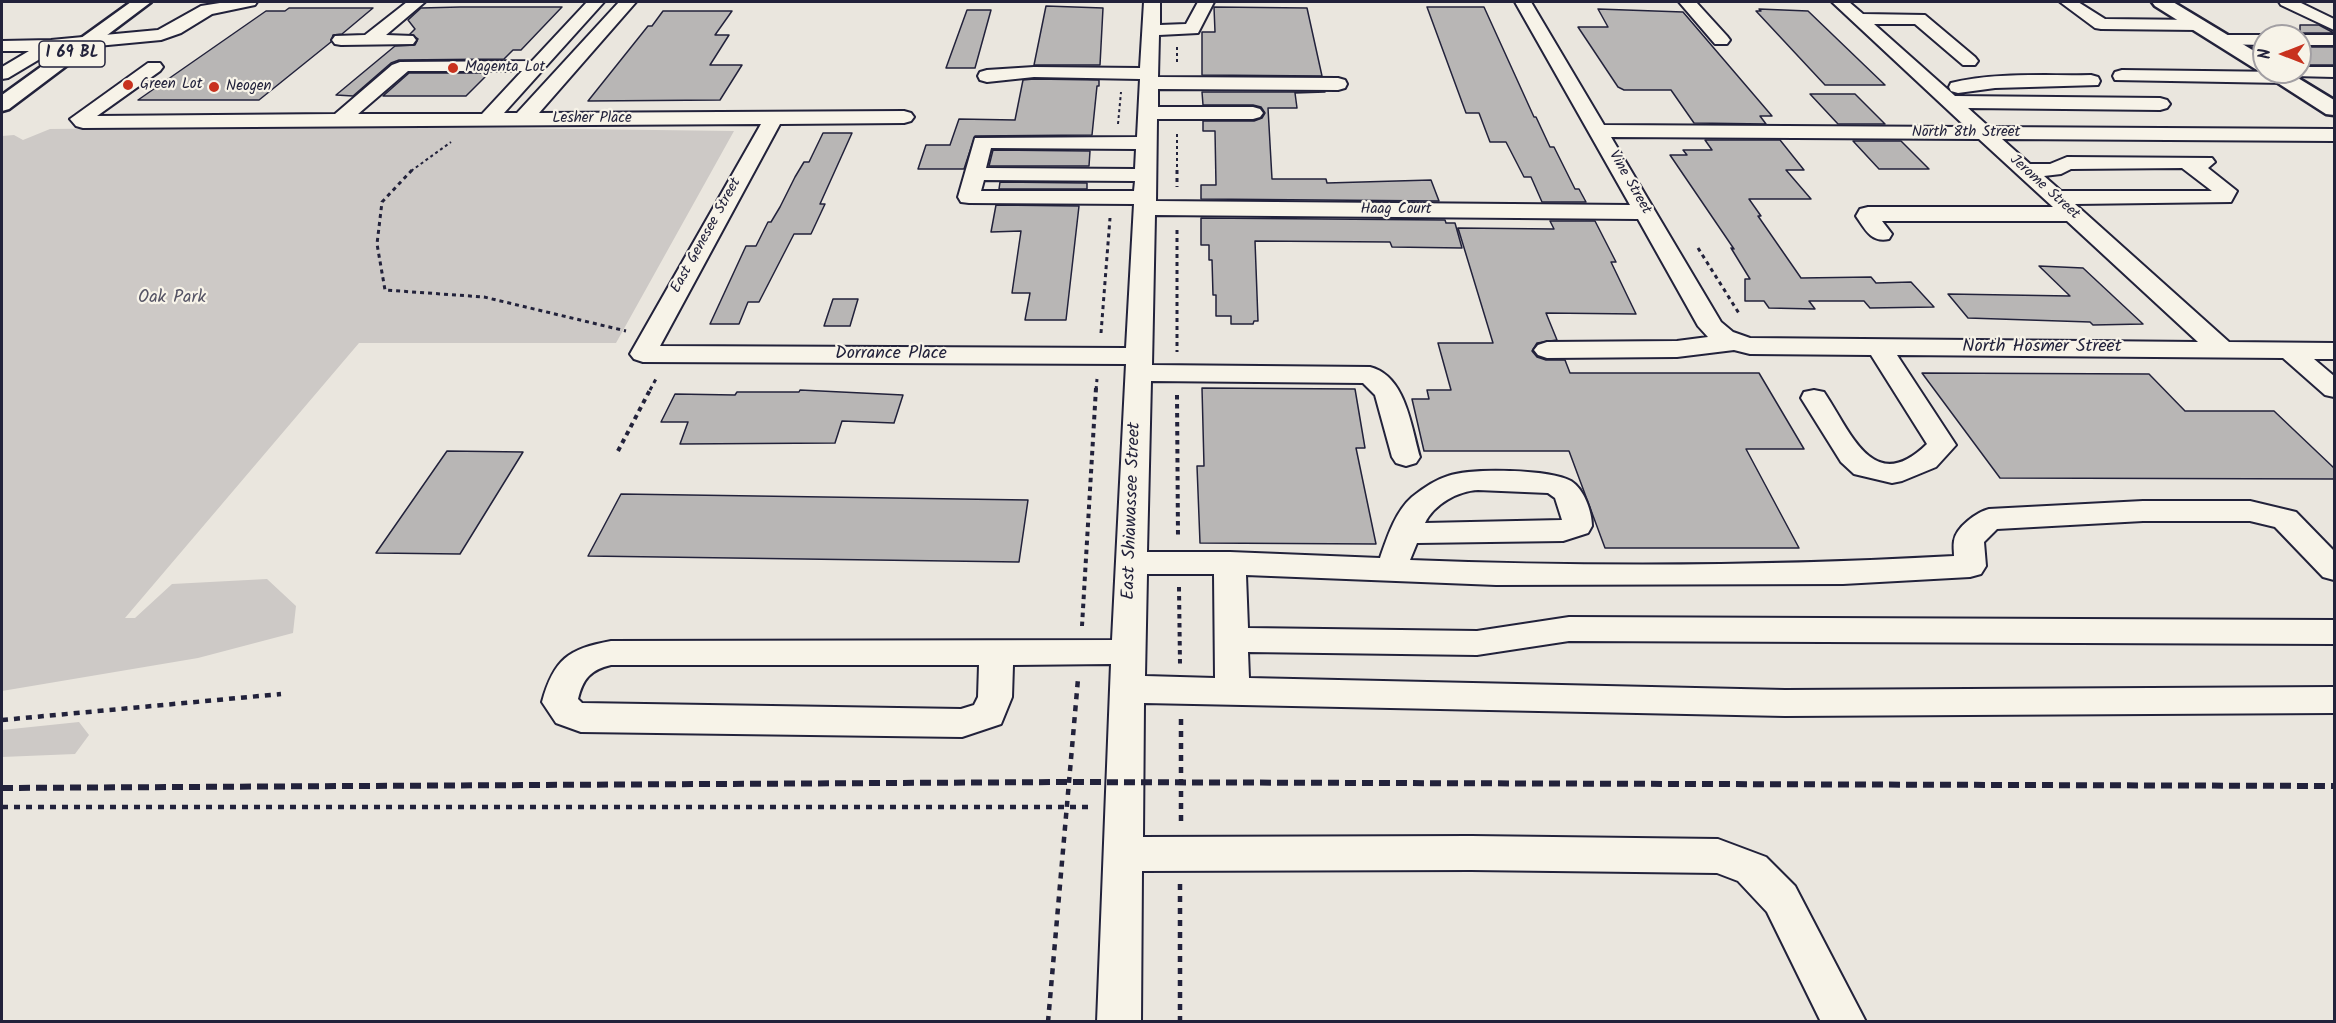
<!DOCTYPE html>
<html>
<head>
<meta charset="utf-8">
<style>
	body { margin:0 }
	#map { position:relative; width:2336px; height:1023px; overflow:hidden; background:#eae6de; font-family:Kalam,sans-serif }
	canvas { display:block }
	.frame { position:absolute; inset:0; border:3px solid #22223b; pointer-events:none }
	.north { position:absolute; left:2252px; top:24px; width:60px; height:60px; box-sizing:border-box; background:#f7f3e8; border:2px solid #a29fa3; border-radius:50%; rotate:270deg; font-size:16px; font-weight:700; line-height:24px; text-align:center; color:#22223b }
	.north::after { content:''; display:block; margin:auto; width:21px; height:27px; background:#c8321e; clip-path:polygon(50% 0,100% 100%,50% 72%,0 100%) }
</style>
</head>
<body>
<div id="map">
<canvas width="2336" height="1023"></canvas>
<div class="frame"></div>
<div class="north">N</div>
</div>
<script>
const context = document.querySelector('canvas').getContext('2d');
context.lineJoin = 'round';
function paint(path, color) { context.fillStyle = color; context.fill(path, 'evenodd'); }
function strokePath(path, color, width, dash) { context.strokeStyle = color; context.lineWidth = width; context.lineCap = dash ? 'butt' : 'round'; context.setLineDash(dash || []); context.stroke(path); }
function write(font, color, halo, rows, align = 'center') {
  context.font = font + ' Kalam,sans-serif'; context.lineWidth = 4.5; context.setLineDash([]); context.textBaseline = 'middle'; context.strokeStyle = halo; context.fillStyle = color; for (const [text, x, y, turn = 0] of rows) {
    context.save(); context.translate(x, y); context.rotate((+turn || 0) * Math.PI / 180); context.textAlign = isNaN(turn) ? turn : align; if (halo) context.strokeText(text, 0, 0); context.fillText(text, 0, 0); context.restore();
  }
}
paint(new Path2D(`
	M340,126L734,131L616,343H359L125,618H135L172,584L267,579L296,606L293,633L198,658L2,691V136L14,135L23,140L50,129Z
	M79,722L89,735L75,754L2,757V730Z`), '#cdc9c6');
const building = new Path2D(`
	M1046,6L1103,8L1100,65H1034Z
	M460,7H562L521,50H513L504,59L399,60L391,63L353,96L336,95L395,46L415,45L418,39L410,34L415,29L408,20L421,8Z
	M1214,7L1307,8L1322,76L1202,75V32H1215Z
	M1427,7H1484L1534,117H1536L1550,147H1554L1575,189H1579L1586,202H1542L1531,177H1524L1506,142H1490L1479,113H1466Z
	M289,8H373L342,34L333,35L331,42L259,100H138L266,11H285Z
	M1598,9L1683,12L1772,116H1760L1766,124L1694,123L1671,90H1624L1618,87L1578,27H1608Z
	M1759,9L1808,11L1885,85H1825L1756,11H1761Z
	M967,10H991L975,68H946Z
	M663,11H732L715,35H729L710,65H742L720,100L588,101L648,26H652Z
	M2300,25H2319L2334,33H2300Z
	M2300,47H2334V65H2304L2300,62Z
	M409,73H489L466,96H383Z
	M1034,79L1099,80V86H1097L1092,135L975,136L964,169H918L926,145H950L959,119L1015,120L1023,80Z
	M1202,92H1325L1295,93L1297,108H1268L1272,179H1326L1327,183L1431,180L1439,201L1201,199V185H1216L1215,131H1203V121H1254L1262,118L1265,113L1261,107L1253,105H1203Z
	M1810,94H1855L1885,124H1838Z
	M823,133H852L820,204H825L811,234H794L759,302H748L739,324H710L746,246H756L768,222H771L780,207L795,177L804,162H809Z
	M1705,140H1780L1804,170H1786L1811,199H1749L1761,216H1758L1801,278L1871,277L1876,283L1911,282L1934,307L1870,308L1864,301H1809L1815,309L1769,308L1764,301H1745V279H1750L1731,248L1734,249L1670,155H1687L1683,150H1712Z
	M1853,141H1901L1929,169H1879Z
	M993,150L1090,151L1089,166H989Z
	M1000,182L1087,183V189H999Z
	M996,205L1079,206L1066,320H1025L1030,293H1012L1021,231L991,232Z
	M1201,218L1445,220L1446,223H1455L1462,248L1392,247L1390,242L1255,241L1258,321H1254L1253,324H1231V316H1216V295H1213L1212,260H1209V245H1201Z
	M1550,221H1595L1616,262H1611L1636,314L1546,313L1557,340L1537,343L1532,351L1537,357L1546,360H1565L1570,373H1759L1804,449H1746L1799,548H1605L1569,451H1424L1412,399H1429L1427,390H1451L1438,343H1493L1458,228L1554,229Z
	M2039,266L2083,268L2143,324L2093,325L2090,322L1968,318L1948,294L2070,296Z
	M833,299H858L850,326H824Z
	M1922,373L2149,374L2185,411H2274L2334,468V479L2000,478Z
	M1202,388L1355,389L1365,448H1356L1376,544L1200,543L1197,466H1204Z
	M800,390L903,395L894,423L842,421L835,443L680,444L688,422H661L675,394L735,395L737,392H799Z
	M447,451L523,452L460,554L376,553Z
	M621,494L1028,500L1019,562L588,556Z`);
paint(building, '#b8b6b5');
strokePath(building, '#22223b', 1.5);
const minor = new Path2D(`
	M226,2H257L255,5L212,14L181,33L161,40L55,50L8,78L2,79V67L29,51H2V41L51,40L158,30L201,6Z
	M407,2H425L386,35L413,36L416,40L413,44L341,45L335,44L332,40L335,36L365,35Z
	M587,2H604L504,113H517L619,2H636L539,113L904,111L911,113L914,117L911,121L904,123L780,124L660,346L1126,348L1134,204L969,203L961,202L958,197L975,138L1137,137L1140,79L1034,77L987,82L980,80L978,76L980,72L987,70L1034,67L1140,68L1144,2H1160V25L1186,24L1198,2H1214L1198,33L1159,35L1158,77L1338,78L1345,80L1347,84L1345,88L1338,90L1158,89V107H1253L1260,109L1263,113L1260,117L1253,119H1157L1156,201L1630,205L1515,2H1531L1604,125L1966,127L1832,2H1849L1863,14L1925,15L1975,57L1978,61L1975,65H1963L1915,24H1874L1955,96L2160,98L2167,100L2170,104L2167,108L2160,110L1968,108L1989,127L2334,129V141L2002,139L2030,164H2050L2067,157L2212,158L2215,162L2208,168L2237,191L2231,202L2075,204L2229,342L2334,343V359H2314L2334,376V397L2325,395L2283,358L1897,355L1956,445L1936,467L1902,481L1892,483L1854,474L1841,462L1801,398L1804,392L1814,390L1824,392C1851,432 1873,497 1927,444L1871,355L1750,354L1734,350L1677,357L1547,358L1538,355L1534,350L1538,345L1547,342L1677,341L1708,337L1698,326L1638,219L1155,215L1152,365L1370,367C1406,376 1411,427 1420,457L1416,463L1406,466L1396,463L1392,457L1375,395L1363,383L1151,381L1147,552H1230L1380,558C1387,538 1395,512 1412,497C1422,489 1435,480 1448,476C1471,468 1549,469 1571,481C1584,489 1592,512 1592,526L1588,533L1563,541L1417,543L1410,560C1591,567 1774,566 1954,556C1954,551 1953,546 1954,541C1956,527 1977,512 1989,509L2143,501H2250L2296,512L2334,551V580L2323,577L2275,527L2250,521H2143L1997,529L1984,542L1986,566L1981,574L1970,577L1843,584L1496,585L1246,575L1248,628L1477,631L1569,617L2334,620V644L1569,641L1477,655L1248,652L1249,678L1785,690L2334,687V713L1785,716L1144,703L1143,837L1471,836L1718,839L1766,857L1795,886L1866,1022H1821L1767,912L1738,881L1717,873L1471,870L1142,871L1141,1022H1097L1111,664L1013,665L1012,697L1001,724L962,737L581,732L556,723L542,702C554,659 568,649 611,641L1112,640L1126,364L643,362L634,359L630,354L761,124L83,128L76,126L70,119L148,63H160L163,67L160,71L97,116L335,114L392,65L400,62L532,61ZM408,71H522L482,114H358ZM1611,137L1979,139L2053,207H1868L1860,209L1856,216C1865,229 1871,243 1889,239L1892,234L1882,221H2067L2198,342L1750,338L1733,332L1721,322ZM991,148L1136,149L1135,169L986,168ZM2182,168L2212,191H2061L2044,176L2061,174L2071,169ZM984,180L1135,181L1134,191H981ZM1478,490L1548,493L1555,498L1562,520L1425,523C1434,504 1458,491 1478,490ZM1147,574H1214L1215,678L1145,676ZM611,665H979L978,697L974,705L961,709L582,703L578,699C583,679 590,670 611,665Z
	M1679,2H1696L1727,36L1730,40L1727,44H1715Z
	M2060,2H2078L2105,19L2198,20L2204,21L2207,25L2204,29L2198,30L2101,29L2095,28Z
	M2279,2H2299L2334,19V30L2281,5Z
	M2223,35H2264L2269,36H2264V45L2217,44L2214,40L2217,36Z
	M2300,35H2334V45H2300V36H2295Z
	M2300,67H2334V77L2294,76L2291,72H2300Z
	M2122,70L2285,72L2292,77L2290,81L2283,83L2115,80L2113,76L2115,72Z
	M2091,75L2098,77L2100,81L2098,85L1995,88L1958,93L1951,91L1949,87L1951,83C1996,72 2045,76 2091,75Z`);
const major = new Path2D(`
	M131,2H151L9,109L2,111V95Z
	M2152,2H2173L2264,57V72H2288L2334,100V115L2326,114L2267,76L2264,72L2257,70L2155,6Z`);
strokePath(minor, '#22223b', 4);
strokePath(major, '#22223b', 5);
strokePath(new Path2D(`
	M1177,47V64
	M1118,124L1121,92
	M1177,134V171
	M411,171L451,142`), '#22223b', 2, [3, 3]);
strokePath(new Path2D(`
	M412,170L382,202L377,244L385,290L484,297L626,331
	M1177,170V187
	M1177,230V352
	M1698,248L1740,315
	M1101,333L1110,218
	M650,390L657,377
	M1096,390L1097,379`), '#22223b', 3, [4, 4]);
strokePath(new Path2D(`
	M1177,395L1178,538
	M618,451L651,388
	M1179,587L1180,664
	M1082,626L1096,388`), '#22223b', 4, [4.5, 4.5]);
strokePath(new Path2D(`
	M1181,719V823
	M2,720L281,694
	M2,807H1090
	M1180,884V1022
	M1048,1022L1078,679`), '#22223b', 4.5, [6, 6]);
paint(minor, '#f7f3e8');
paint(major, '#f7f3e8');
strokePath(new Path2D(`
	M2,788L1067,782L2334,786`), '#22223b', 6, [11, 6]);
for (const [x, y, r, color] of [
	[453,68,6,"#c8321e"],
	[128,85,6,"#c8321e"],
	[214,87,6,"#c8321e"]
]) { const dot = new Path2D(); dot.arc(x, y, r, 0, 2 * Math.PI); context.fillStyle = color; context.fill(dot); strokePath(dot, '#f7f3e8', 2); }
write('15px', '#22223b', '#f7f3e8', [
	["Magenta Lot",465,68],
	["Green Lot",140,85],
	["Neogen",226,87]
], 'left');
write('15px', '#22223b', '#f7f3e8', [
	["Lesher Place",592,119],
	["North 8th Street",1966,133],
	["Vine Street",1629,183,60],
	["Jerome Street",2044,188,42],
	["Haag Court",1396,210],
	["East Genesee Street",707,236,-61]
]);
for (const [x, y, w] of [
	[72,54,66]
]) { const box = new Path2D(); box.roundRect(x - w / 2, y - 13, w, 26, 4.5); context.fillStyle = '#f7f3e8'; context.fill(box); strokePath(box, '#22223b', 1.5); }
write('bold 16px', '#22223b', null, [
	["I 69 BL",72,54]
]);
write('18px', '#555465', '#f7f3e8', [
	["Oak Park",172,299]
]);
write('18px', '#22223b', '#f7f3e8', [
	["North Hosmer Street",2042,348],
	["Dorrance Place",891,355],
	["East Shiawassee Street",1133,511,-88]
]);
</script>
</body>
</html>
